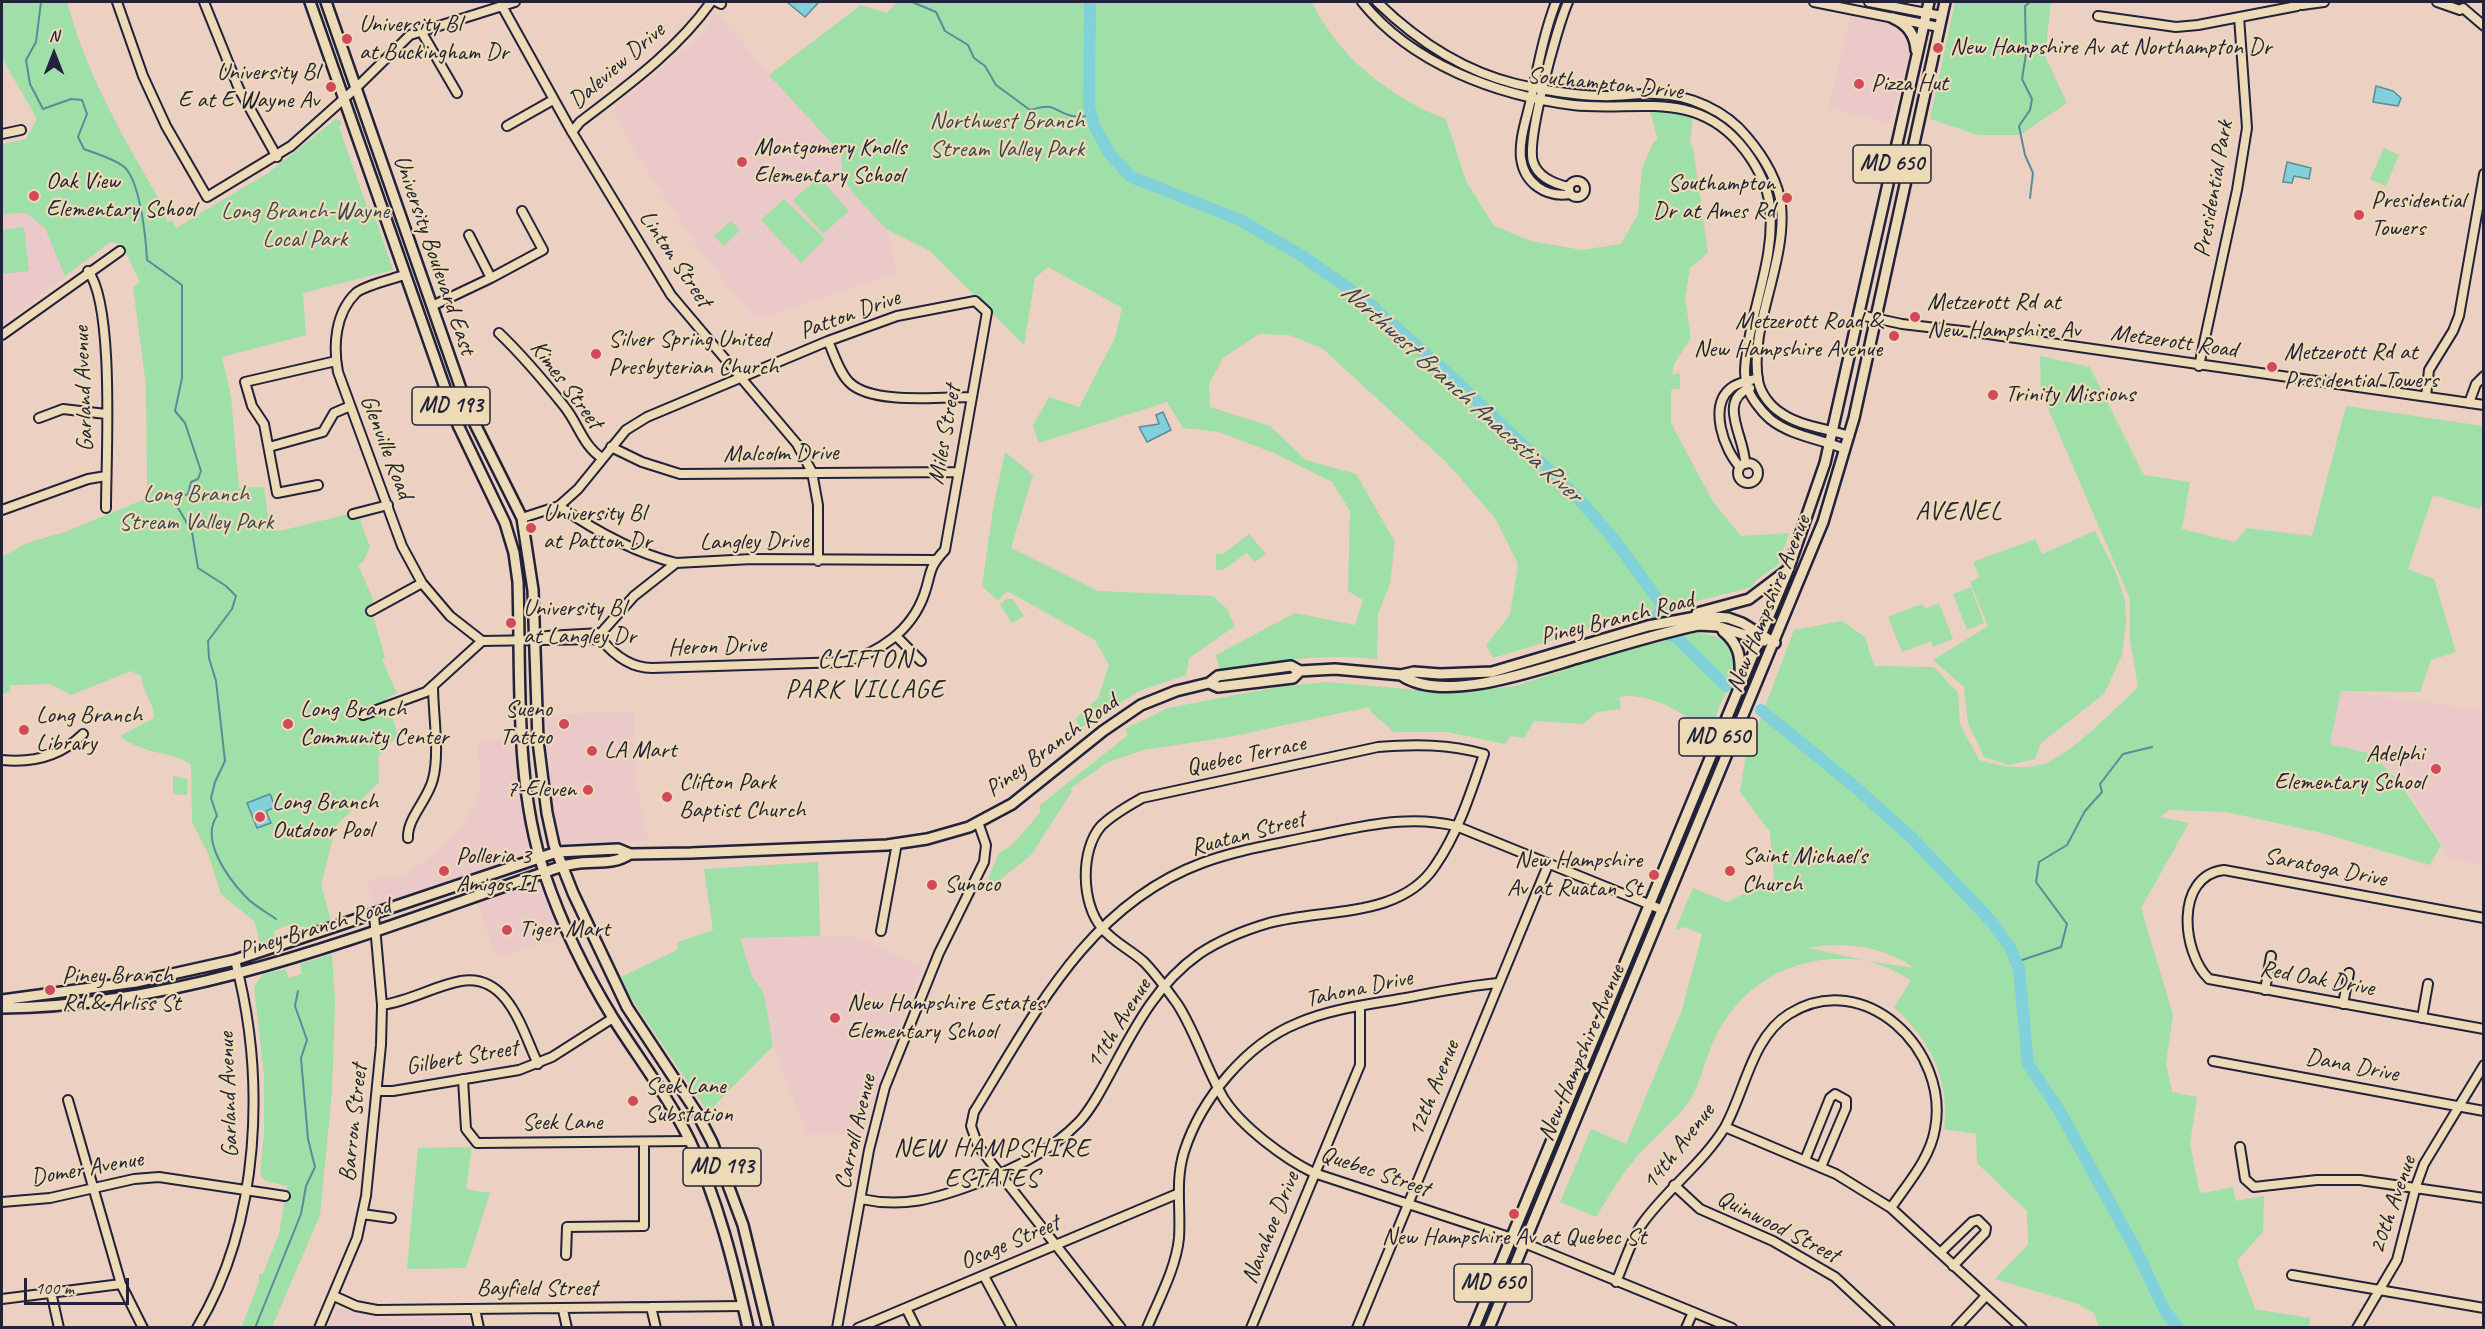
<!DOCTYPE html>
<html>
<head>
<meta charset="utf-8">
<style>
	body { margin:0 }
	#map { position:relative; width:2485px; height:1329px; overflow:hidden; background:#ecd0c2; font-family:Caveat,sans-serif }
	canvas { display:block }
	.frame { position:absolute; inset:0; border:3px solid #22223b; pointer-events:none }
	.north { position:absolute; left:24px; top:24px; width:60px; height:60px; -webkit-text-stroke:4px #eddab7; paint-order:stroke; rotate:0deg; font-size:16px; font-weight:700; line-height:24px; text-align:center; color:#22223b }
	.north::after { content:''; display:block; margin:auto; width:21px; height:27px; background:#22223b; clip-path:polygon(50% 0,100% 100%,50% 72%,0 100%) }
	.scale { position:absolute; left:24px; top:1278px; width:105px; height:27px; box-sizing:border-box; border:3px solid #22223b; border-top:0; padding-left:8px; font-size:18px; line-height:21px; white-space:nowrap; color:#22223b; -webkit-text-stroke:4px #eddab7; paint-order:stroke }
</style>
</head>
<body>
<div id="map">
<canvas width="2485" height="1329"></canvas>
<div class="frame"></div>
<div class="north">N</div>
<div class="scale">100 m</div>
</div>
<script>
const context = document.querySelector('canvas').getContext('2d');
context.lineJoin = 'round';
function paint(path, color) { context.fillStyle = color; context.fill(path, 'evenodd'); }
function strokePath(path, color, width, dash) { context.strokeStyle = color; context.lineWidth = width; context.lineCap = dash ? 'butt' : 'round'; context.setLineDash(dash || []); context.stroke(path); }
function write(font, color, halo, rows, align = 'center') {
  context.font = font + ' Caveat,sans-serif'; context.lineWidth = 4.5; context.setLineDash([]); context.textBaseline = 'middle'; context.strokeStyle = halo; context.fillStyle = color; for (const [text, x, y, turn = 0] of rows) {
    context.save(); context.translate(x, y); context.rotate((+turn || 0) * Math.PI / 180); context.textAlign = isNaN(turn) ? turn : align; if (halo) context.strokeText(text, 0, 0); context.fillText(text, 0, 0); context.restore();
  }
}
paint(new Path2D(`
	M715,13L842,153V176L852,192L886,229L898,273L755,319L697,246L647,171L612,110L703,33Z
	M1851,14L1887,20L1907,34L1911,45L1890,123L1829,108Z
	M26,139L103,248L2,325V144Z
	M2341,691L2483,710V866L2450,859L2405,784L2372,754L2330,745Z
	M633,711L634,771L648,841L570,845L560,841L547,780L544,715Z
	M516,740L523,808L531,846L529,854L523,860L377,911L366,884L378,877L393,879L408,873L444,846L462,827L481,792L478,741Z
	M531,878L542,886L561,937L496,958L475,897Z
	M820,936L856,937L923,967L892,1044L864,1133L807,1135L773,1046L764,993L752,976L740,937Z
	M341,1309L391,1319L464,1317L470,1327H328L336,1310Z`), '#ebc9c9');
paint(new Path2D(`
	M2,2H67C87,77 127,144 166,211L163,213L168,222L172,220L176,228L268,173L336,119L340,120L342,123L339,127L367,207L371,206L393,270L303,293L306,335L222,357L231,397L239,488L264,487L270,531L284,530L357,512L370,547L363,562L358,565L373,599V616L385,658L382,660L397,693L386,698L398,735L378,757L379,782L336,826L321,885L331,921L314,928L288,925L274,931L275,942L260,945L255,922L221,894L208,853L192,822L191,765C180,753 140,754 120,736L154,718C154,702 142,691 141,676L131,671L71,695L50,684L10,685V691L2,694V557L27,543L65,532L143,500L147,487L146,385L133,287L140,282L122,244L110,242L65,276L45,228L26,213L2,214V144L26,139L37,119L2,58Z
	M897,2H1312C1336,55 1392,99 1446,119L1466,181L1494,226L1531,241L1582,250L1621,244L1638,214L1642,168L1654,141L1658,140L1649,108L1670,109L1693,116L1690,145L1693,148L1708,253L1690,268L1685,298L1691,338L1674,364L1672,375L1680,373V389L1671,390V423L1713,502L1741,536L1789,533L1778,565L1756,580L1752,587L1677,606L1676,603L1493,658L1486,645L1510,615L1518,564L1495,518L1447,463L1322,348L1289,335L1259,334L1223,358L1209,384L1210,407L1270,426L1306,460L1356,474L1395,542L1390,584L1378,614L1377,659C1323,653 1272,661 1219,669L1216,655L1295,613L1355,625L1363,600L1348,591L1350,511L1332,482L1274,453L1219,432L1183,428L1167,402L1039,443L1033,426L1049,397L1079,407L1115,338L1122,308L1048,267L1035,278L1024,345L930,251L886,229L852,192L842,176L841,153L769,75L861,5L887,13Z
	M1955,2H2051L2045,56L2067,103L2020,135H1978L1930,119Z
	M2384,148L2399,155L2386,186L2370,179Z
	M819,177L849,211L823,234L793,200Z
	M784,199L825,239L801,263L761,220Z
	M731,221L740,230L724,246L714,236Z
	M24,227L29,271L2,274V230Z
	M2040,356L2090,367L2144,475L2190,482L2182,529L2235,542L2247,528L2312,536L2346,406L2483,426V503L2479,509L2433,495L2408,569L2434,579L2456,652L2431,660L2420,692L2341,691L2330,744L2372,754L2397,779L2441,845L2430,865L2322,833L2227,812L2169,810L2160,817L2189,823L2141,908L2173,1015L2166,1063L2172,1092L2197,1097L2190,1143L2199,1190L2203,1193L2233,1187L2236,1201L2264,1196L2263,1232L2237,1261L2255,1309L2310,1318L2309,1327H2099L2094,1313L2076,1303L1995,1279L2028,1245L2027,1211L1977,1163L1976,1134L1944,1129C1951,1082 1929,1037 1894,1008L1911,980L1891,969L1868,961L1914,968C1885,946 1843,941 1808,948L1863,960C1798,952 1742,980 1714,1040C1705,1059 1701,1082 1690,1100C1677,1119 1659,1133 1643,1150C1624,1170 1610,1194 1596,1217L1560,1202L1591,1129L1626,1144L1682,1010L1702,934L1685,927L1675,930L1693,888L1727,902L1774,879L1770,832L1740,792L1745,760L1794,630L1842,621L1865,637L1874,666L1934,667L1958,693L1960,724L1979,760C2000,766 2017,770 2039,765C2065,761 2117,707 2138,687L2130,638V599L2041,392Z
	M1005,452L1033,475L1011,548L1098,591L1213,596L1227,609L1235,626L1189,658L1186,675L1139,691L1081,728L1075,719L1098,698L1109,665L1095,640L1007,591L998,601L982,586L993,509Z
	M2095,531L2116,573L2125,601L2126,623L2122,655L2104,694L2041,743L2035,759L2008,765L1984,757L1968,723L1964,687L1933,660L1988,626L1970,582L1980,577L1973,562L2035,539L2042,554Z
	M1249,534L1266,554L1255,562L1247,553L1223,570H1216V554H1223Z
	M1971,587L1984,623L1967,630L1953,594Z
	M1006,599H1013L1024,616L1012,623L1000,605Z
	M1939,603L1953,639L1933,647L1931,641L1902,652L1888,617L1922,604L1925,609Z
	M1694,632C1758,640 1734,674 1716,714L1718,718L1715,726L1711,724L1708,731C1684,714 1650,691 1619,697L1621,709L1597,712L1583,724L1534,721L1524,738L1510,736L1505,744L1447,732H1394L1372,713L1369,707L1229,737L1143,750L1106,763L1070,789L1072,791L1032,854L996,883L988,879L999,853L1011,846L1041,812L1039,806L1128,735L1125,729L1168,708L1278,687L1327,682L1454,693L1515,686L1653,642L1654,644Z
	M173,776L188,779L187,795L173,794Z
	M818,862L820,936L740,938L752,976L764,993L773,1046L708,1112L629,995L621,977L677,950L678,942L713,930L704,869Z
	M332,954L335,1002L332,1091L320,1215L272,1327L241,1328L259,1282V1274H263L279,1234L287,1186L265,1181L260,1175L264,1135V1075L254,987L263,974L285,969L289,978L302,974L300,964Z
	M472,1147L466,1189L490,1193L466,1268L407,1269L418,1148Z`), '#9fdfa8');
const water = new Path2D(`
	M787,2H819L805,17Z
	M2376,86L2393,91L2401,98L2398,106L2373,102Z
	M2287,162L2311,168L2309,179L2294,176L2292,183L2283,182Z
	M1163,412L1171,430L1147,442L1139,427L1159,424L1156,415Z
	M270,794L275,807L266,811L271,823L257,828L247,803Z`);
paint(water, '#80d1da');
strokePath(water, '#5a8b9a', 1.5);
strokePath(new Path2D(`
	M41,2L36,42L26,60L30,84L43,109L71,99L82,100L87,114L78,137L84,149C97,154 112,158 123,166C140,178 146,239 147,260L182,285V378L175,411L185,423L201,471L198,479L191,482L188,494L173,499L192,532L198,568L226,586L236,596L232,609L208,641L209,658L216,681L225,761L215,782L211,798L217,816C200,840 228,878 245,896C253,905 266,912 276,919
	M912,2L936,12L945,31L968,45L974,58L985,66L996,85L1030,110C1057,102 1050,110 1072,116C1077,117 1085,116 1091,116
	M2030,2L2025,6L2026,54L2022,79L2032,99L2030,110L2019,126L2025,155L2033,173L2030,198
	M2016,962L2061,947L2067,924L2036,882L2039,862L2067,845L2085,811L2102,792L2100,784L2123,754L2152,747
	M255,1328L301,1214L306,1186L315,1167L308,1139L301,1058L307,1040L295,1006L298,991`), '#5a8b9a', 2);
strokePath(new Path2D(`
	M1090,2L1089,106L1095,127L1109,153L1131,177L1240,220L1302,256L1364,299L1456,381L1575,495L1613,538L1664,608L1657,615L1670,636H1675L1726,686
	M1761,710L1855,787L1912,838L1991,921L2010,947L2019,969L2028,1064L2059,1110L2137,1252L2165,1311L2178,1328`), '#80d1da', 12);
const minor = new Path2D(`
	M117,2L143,76L166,126L207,197L291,146L356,88L410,35L515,2
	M204,2L239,89L277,157
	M717,2L721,4
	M1362,2C1412,64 1496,95 1573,105C1633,112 1692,89 1739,143C1754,160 1768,185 1770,207C1775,254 1755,300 1748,346C1746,358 1743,374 1747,386C1750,397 1761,411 1770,419C1791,436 1821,439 1845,449
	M1377,2C1415,39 1463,71 1516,84C1543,90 1572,95 1601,96C1619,97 1637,93 1655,94C1689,94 1726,111 1747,137C1763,156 1778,181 1781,205C1787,263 1749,326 1758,380C1760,393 1770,406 1781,413C1801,427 1826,428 1849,436
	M1556,2C1544,33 1538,66 1531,99C1527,118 1519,138 1521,158C1524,183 1546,198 1570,194
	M1568,2C1557,27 1526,140 1533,162C1538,177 1555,184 1569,187
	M1814,2L1939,27
	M1869,2L1942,16
	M2437,2L2460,10L2463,8L2484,26
	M2302,5L2324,2
	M502,6L572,132L671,295L797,444L812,472L818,505V561
	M2098,16L2176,27L2198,25L2297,6
	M421,31L457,93
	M507,126L553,100
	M572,132L580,122C627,86 677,50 711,2
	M2,134L21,130
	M1569 189a8 8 0 1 1 16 0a8 8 0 1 1-16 0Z
	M88,271C115,305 106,459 106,508
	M404,275C393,279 363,286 356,293C335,313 333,346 338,372L402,546L422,583L450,616L482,641
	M491,278L543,250L522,211
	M432,306L491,278L469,235
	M1860,315L1902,324L1988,334L2484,405
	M499,333C523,356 544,381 564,406C578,423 583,446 602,458
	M2,335L120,251
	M828,341C834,354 839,372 849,382C871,405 941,397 971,397
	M2199,366L2237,190L2247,128L2239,17
	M2426,396L2429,370L2453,331L2459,316L2484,174
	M2469,403L2476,384L2484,376
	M39,418L63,409L106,414
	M269,447L323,432L334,413L348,407
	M611,447L642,462L680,474L958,472
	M1738 473a10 10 0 1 1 20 0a10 10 0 1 1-20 0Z
	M1745,464C1746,439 1716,401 1750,388
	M1740,467C1724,450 1708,406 1731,388C1738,382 1749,381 1758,378
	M318,485L277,493L264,424L252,406L245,382L336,361
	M559,506C594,530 635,553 676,563
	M2,510L88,479L106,476
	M353,514L388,505
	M522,518L559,506L578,489L626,430L647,417L828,341L897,316L975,301L987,312L945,550C927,569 932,573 924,595C911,631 879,653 844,662L652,668C630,668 614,655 601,639
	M371,611L422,583
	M896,636L921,661
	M542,639L547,636L601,633
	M601,639V633L634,596L676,563L752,559L935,560
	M363,715L426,692L482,641L601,639
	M2,760C32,763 61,756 83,734
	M408,838C407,818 428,800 433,779C440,753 433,713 433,686
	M2484,918L2224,870C2174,876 2182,953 2209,979L2484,1029
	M881,931L897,843
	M2265,990L2271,956
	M2343,1004L2349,973
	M382,1005C410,1001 434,986 461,981C508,973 522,1030 538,1064
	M2422,1018L2428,984
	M2213,1061L2484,1111
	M463,1079L466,1129L477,1143L690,1141
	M377,1091H393L519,1070L552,1057L613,1018
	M68,1100L121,1284L143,1328
	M1725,1127L1836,1174L1891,1208L2022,1328
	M2240,1147L2245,1179L2254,1187L2317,1180H2360L2484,1198
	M1805,1160L1830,1098L1835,1094L1846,1100V1108L1821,1167
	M1674,1185L1700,1209L1773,1241L1835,1277L1890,1328
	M861,1199C903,1208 935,1199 975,1184C1013,1169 1050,1152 1079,1122C1093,1107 1103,1086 1113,1068C1136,1025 1158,983 1199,954C1220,940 1245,930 1269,923C1324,908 1400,919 1435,866C1458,833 1471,792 1484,754C1449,744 1415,744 1378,747L1142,798C1128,806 1113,814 1101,826C1080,850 1081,904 1102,928C1113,942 1131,950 1144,962C1156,974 1168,991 1178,1005C1197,1035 1206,1069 1224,1099C1242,1127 1285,1159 1314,1173L1512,1238L1732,1328
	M2,1202L50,1198L134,1179L159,1177L285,1196
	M362,1214L391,1218
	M1940,1253L1972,1222L1978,1220L1986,1228L1985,1233L1953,1266
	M566,1255L567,1227L644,1226V1142
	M2292,1275L2484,1308
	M984,1276L1012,1328
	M1616,1282C1624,1264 1631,1240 1642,1224C1666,1190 1704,1162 1725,1127C1745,1091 1752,1037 1789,1014C1864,967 1950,1050 1935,1129C1930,1159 1907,1184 1891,1208
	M51,1292L59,1328
	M334,1296L356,1306L377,1310L743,1306
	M2,1299L121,1284
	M651,1307L656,1328
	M906,1308L916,1328
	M475,1309L479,1328
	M563,1310L567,1328
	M197,1328C261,1222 266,1077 235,960
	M319,1328L357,1238L366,1196L381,1045L382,1005L374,915
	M837,1328L869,1150L885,1087L939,953L984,862L986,845L978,822
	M858,1328L1177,1194
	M1121,1328L978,1146L971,1126L974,1112C1034,1015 1088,905 1202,863C1237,850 1276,844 1313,836C1361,827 1407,814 1456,826L1663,910
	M1147,1328C1159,1299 1176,1268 1179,1238C1181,1209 1175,1181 1184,1152C1201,1099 1246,1044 1298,1023C1330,1009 1366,1005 1399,999C1432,993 1465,986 1498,983
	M1251,1328L1360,1065V1006
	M1357,1328L1548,865
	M1686,1328L1693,1312
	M1956,1328L1985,1297
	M2357,1328L2397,1260L2416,1186L2424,1164L2484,1065`);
const major = new Path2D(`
	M310,2L458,425L505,523L514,553L518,582C521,678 514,783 545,875C562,925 586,974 613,1018C639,1059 669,1098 690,1141C718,1200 734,1265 748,1328
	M326,2L469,412L522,518L533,590L538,741L547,813L554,845L573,893L627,1007L697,1113L712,1142L743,1225L768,1328
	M1893,18C1907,24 1915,34 1916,50
	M1697,613L1749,599L1786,571
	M1723,631C1739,644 1741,657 1740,677
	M1401,675C1442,704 1533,671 1578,658C1618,646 1657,634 1698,625L1717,626L1764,641
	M1209,683L1218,687L1293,678L1300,671
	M2,1000L136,982L235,960L557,852L618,849L630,854L691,853L887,845L927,839L969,827L1012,804L1103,731L1141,705L1176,691L1209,683L1218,676L1291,666L1300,671L1335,669L1401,675L1414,672L1440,674L1492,672L1648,626L1701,616L1728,618L1742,623L1775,643
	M2,1008C191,1006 366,933 543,873C553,869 563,865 573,864C594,860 612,866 630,854
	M1474,1328L1788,570L1825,463L1929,2
	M1489,1328L1823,522L1854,418L1945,2`);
strokePath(minor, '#22223b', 12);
strokePath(major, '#22223b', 14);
strokePath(minor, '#eddab7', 8);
strokePath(major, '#eddab7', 9);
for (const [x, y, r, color] of [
	[347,39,6,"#d1495b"],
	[1938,48,6,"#d1495b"],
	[1859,84,6,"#d1495b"],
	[331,87,6,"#d1495b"],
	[742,162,6,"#d1495b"],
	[34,196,6,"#d1495b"],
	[1787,198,6,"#d1495b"],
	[2359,215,6,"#d1495b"],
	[1915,317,6,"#d1495b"],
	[1894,336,6,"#d1495b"],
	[596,354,6,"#d1495b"],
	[2272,367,6,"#d1495b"],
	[1993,395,6,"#d1495b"],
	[531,528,6,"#d1495b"],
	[511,623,6,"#d1495b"],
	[288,724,6,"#d1495b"],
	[564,724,6,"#d1495b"],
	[24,730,6,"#d1495b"],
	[592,751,6,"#d1495b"],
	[2436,769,6,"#d1495b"],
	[588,790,6,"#d1495b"],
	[667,797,6,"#d1495b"],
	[260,817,6,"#d1495b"],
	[444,871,6,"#d1495b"],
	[1730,871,6,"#d1495b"],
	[1654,875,6,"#d1495b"],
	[932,885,6,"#d1495b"],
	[507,930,6,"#d1495b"],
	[50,990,6,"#d1495b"],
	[835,1018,6,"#d1495b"],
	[633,1101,6,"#d1495b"],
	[1514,1214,6,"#d1495b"]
]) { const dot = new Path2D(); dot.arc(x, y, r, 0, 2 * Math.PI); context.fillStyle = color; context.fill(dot); strokePath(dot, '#eddab7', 2); }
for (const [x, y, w] of [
	[1892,164,78],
	[451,406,78],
	[1718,737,78],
	[722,1167,78],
	[1493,1283,78]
]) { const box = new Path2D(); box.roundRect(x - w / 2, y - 19, w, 38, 4.5); context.fillStyle = '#eddab7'; context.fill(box); strokePath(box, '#22223b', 1.5); }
write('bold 22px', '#22223b', null, [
	["MD 650",1892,164],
	["MD 193",451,406],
	["MD 650",1718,737],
	["MD 193",722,1167],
	["MD 650",1493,1283]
]);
write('24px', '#22223b', '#eddab7', [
	["University Bl",359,25],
	["at Buckingham Dr",359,53],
	["New Hampshire Av at Northampton Dr",1950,48],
	["University Bl",319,73,"right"],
	["E at E Wayne Av",319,101,"right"],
	["Pizza Hut",1871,84],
	["Montgomery Knolls",754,148],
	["Elementary School",754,176],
	["Oak View",46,182],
	["Elementary School",46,210],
	["Southampton",1775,184,"right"],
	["Dr at Ames Rd",1775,212,"right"],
	["Presidential",2371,201],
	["Towers",2371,229],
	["Metzerott Rd at",1927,303],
	["New Hampshire Av",1927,331],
	["Metzerott Road &",1882,322,"right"],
	["New Hampshire Avenue",1882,350,"right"],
	["Silver Spring United",608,340],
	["Presbyterian Church",608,368],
	["Metzerott Rd at",2284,353],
	["Presidential Towers",2284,381],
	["Trinity Missions",2005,395],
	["University Bl",543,514],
	["at Patton Dr",543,542],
	["University Bl",523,609],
	["at Langley Dr",523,637],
	["Long Branch",300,710],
	["Community Center",300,738],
	["Sueno",552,710,"right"],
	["Tattoo",552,738,"right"],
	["Long Branch",36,716],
	["Library",36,744],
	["LA Mart",604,751],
	["Adelphi",2424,755,"right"],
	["Elementary School",2424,783,"right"],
	["Clifton Park",679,783],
	["Baptist Church",679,811],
	["7-Eleven",576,790,"right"],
	["Long Branch",272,803],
	["Outdoor Pool",272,831],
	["Polleria 3",456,857],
	["Amigos II",456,885],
	["Saint Michael's",1742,857],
	["Church",1742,885],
	["New Hampshire",1642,861,"right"],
	["Av at Ruatan St",1642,889,"right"],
	["Sunoco",944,885],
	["Tiger Mart",519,930],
	["Piney Branch",62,976],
	["Rd & Arliss St",62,1004],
	["New Hampshire Estates",847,1004],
	["Elementary School",847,1032],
	["Seek Lane",645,1087],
	["Substation",645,1115],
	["New Hampshire Av at Quebec St",1514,1238,"center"]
], 'left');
write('24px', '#22223b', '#eddab7', [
	["Daleview Drive",617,66,-41],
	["Southampton Drive",1605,84,6],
	["Presidential Park",2214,189,-80],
	["University Boulevard East",434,255,71],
	["Linton Street",675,259,56],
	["Patton Drive",850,315,-20],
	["Metzerott Road",2174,342,8],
	["Kimes Street",566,385,53],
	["Garland Avenue",84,389,-92],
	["Miles Street",945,435,-80],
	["Glenville Road",386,447,69],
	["Malcolm Drive",781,454,-1],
	["Langley Drive",754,542,-1],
	["New Hampshire Avenue",1769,604,-68],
	["Piney Branch Road",1617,619,-14],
	["Heron Drive",717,647,-2],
	["Piney Branch Road",1052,746,-36],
	["Quebec Terrace",1246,756,-12],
	["Ruatan Street",1248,834,-15],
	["Saratoga Drive",2325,868,11],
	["Piney Branch Road",315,929,-17],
	["Red Oak Drive",2317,979,10],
	["Tahona Drive",1359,989,-12],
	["11th Avenue",1119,1024,-58],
	["New Hampshire Avenue",1582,1053,-67],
	["Gilbert Street",462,1058,-10],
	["Dana Drive",2352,1066,11],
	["12th Avenue",1434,1089,-68],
	["Garland Avenue",229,1095,-92],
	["Barron Street",354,1123,-84],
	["Seek Lane",562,1123],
	["Carroll Avenue",856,1132,-77],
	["14th Avenue",1679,1147,-52],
	["Domer Avenue",87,1169,-10],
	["Quebec Street",1375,1172,19],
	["20th Avenue",2393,1205,-71],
	["Quinwood Street",1778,1227,27],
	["Navahoe Drive",1271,1228,-68],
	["Osage Street",1010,1243,-23],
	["Bayfield Street",537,1289]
]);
write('24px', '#3b4851', '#eddab7', [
	["Northwest Branch",1007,122],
	["Stream Valley Park",1007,150],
	["Long Branch-Wayne",305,212],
	["Local Park",305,240],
	["Long Branch",196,495],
	["Stream Valley Park",196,523]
]);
write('italic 26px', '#35455b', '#eddab7', [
	["Northwest Branch Anacostia River",1461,393,42]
]);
context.letterSpacing = '1.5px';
write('26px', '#22223b', '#eddab7', [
	["AVENEL",1959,512],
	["CLIFTON",865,660],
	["PARK VILLAGE",865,690],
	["NEW HAMPSHIRE",992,1149],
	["ESTATES",992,1179]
]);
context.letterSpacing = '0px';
</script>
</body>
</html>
